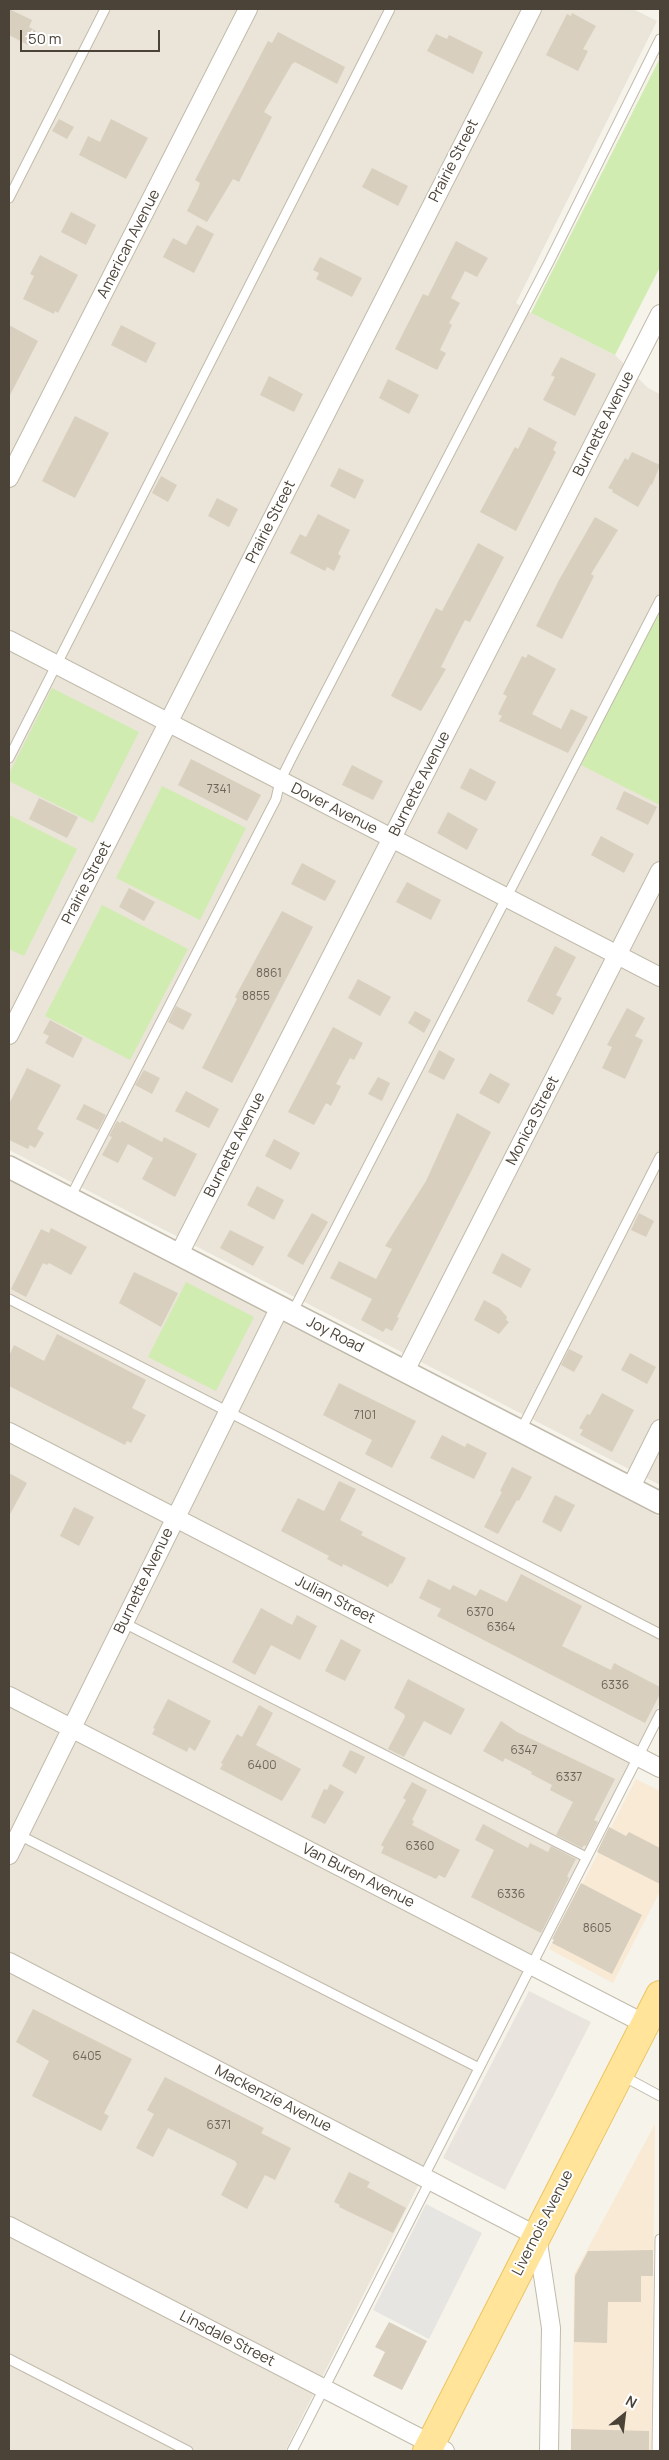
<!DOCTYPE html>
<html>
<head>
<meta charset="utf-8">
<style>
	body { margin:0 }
	#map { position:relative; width:669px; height:2460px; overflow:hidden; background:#f6f3ea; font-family:Manrope,sans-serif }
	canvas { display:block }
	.frame { position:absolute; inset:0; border:10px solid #4b4337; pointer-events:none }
	.north { position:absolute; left:599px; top:2390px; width:50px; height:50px; -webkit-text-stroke:4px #fff; paint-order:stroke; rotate:29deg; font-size:14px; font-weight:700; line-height:20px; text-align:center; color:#4b4337 }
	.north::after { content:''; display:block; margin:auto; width:18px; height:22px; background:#4b4337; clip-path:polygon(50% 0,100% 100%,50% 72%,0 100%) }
	.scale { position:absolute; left:20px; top:30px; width:140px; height:22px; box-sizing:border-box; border:2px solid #4b4337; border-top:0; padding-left:6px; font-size:15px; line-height:18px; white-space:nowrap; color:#4b4337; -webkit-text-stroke:4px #fff; paint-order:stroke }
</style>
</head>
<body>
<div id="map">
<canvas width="669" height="2460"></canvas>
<div class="frame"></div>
<div class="north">N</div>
<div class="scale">50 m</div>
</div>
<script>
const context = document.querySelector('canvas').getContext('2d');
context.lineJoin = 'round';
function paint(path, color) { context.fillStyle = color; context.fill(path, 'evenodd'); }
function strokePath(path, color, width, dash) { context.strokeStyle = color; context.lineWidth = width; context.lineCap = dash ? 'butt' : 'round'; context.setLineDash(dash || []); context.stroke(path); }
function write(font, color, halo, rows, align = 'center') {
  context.font = font + ' Manrope,sans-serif'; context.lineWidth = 4; context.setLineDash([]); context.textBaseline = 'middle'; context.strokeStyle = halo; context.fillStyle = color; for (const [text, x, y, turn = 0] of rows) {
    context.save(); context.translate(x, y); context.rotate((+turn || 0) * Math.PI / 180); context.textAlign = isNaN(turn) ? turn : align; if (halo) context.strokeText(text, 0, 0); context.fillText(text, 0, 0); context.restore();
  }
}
paint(new Path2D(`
	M9,9H633L657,21L516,303L531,313L615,355L648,388L660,394V1485L9,1150Z
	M9,1181L660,1517V1703L285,2451H9Z`), '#eae5d8');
paint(new Path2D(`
	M636,1779L660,1791V1891L613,1983L549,1949Z
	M655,2124L651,2451H572L574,2274Z`), '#f8ead5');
paint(new Path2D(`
	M529,1991L591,2022L505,2190L443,2158Z`), '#e9e4de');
paint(new Path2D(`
	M660,58V267L615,355L531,313Z
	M660,609V805L581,765Z
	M52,688L139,732L93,823L9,781V774Z
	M162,786L246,828L200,920L116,878Z
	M9,815L77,849L24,956L9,949Z
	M102,905L188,949L130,1060L45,1016Z
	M186,1282L254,1317L216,1391L148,1357Z`), '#d0ecb1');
paint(new Path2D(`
	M426,2204L482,2233L429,2339L373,2310Z`), '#e7e5e2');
paint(new Path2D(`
	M9,9L32,20L29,27L36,31L28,45L9,35Z
	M572,13L596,26L583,49L588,51L578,71L546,55L567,14L571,16Z
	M278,32L345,67L337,84L295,62L292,64L264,112L272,117L239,182L233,179L207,222L187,211L198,189L200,183L195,180L268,41L272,43Z
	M436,34L447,39L449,35L483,52L473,74L427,51Z
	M59,119L74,127L67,139L52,131Z
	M111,119L148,138L126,179L79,155L88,136L100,142Z
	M372,168L408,186L398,206L362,187Z
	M71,212L96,225L86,245L61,232Z
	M197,225L214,234L194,273L163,257L173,238L186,245Z
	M456,241L488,258L477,277L465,271L451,298L460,303L449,323L452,325L440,350L446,353L437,370L395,349L423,294L428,296Z
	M40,255L78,275L58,313L55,311L54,314L23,299L34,276L30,274Z
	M320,257L362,278L352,297L316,279L319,273L313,270Z
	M9,325L38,341L9,397Z
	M121,325L156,343L146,363L111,345Z
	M561,357L596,374L575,416L543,400L555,377L551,375Z
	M269,376L303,394L294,412L260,395Z
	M388,379L419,395L409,414L379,398Z
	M75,416L109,433L75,498L42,481Z
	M529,427L557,442L553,450L556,452L516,531L480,512L515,447L518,449Z
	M632,452L660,465L652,485L651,484L638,507L612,492L613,490L608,488L625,458L628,460Z
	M339,468L364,480L355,499L330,486Z
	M161,476L177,485L168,502L152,493Z
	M217,498L238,509L229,527L208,516Z
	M318,514L350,530L338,554L341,556L334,571L327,567L325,571L290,553L300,534L306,537Z
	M595,517L618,530L591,574L594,576L562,639L536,626L559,580Z
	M478,543L504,557L470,622L465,620L454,641L441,667L446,669L421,711L391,696L436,608L442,611Z
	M528,654L556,669L532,714L561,729L571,709L588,717L568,753L499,721L502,716L498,714L507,696L503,694L522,656L526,658Z
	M191,759L261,795L247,821L178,785Z
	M352,765L383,781L373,800L342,785Z
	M470,768L496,782L486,801L460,788Z
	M624,791L657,807L648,825L616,809Z
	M39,798L78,817L67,838L29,819Z
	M448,812L478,829L467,850L437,833Z
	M601,836L634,854L624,873L591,855Z
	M302,863L336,881L325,901L291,884Z
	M407,882L441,900L431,920L396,902Z
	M129,888L155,902L144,921L119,907Z
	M282,911L313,927L232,1083L202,1068L237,999L235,997Z
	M555,946L576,957L556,995L562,998L553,1015L527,1001Z
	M358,979L391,997L380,1016L348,998Z
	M176,1006L192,1014L183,1030L168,1022Z
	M627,1008L645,1018L635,1036L643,1040L625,1079L602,1068L612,1047L607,1045Z
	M415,1011L431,1020L424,1033L408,1023Z
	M50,1020L83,1038L73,1058L45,1043L49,1036L43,1033Z
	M333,1027L363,1043L354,1060L350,1058L336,1084L341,1086L331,1106L326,1103L314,1125L288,1112Z
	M439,1050L455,1059L444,1080L428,1072Z
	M27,1068L61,1085L37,1129L44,1133L35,1148L30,1145L28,1149L9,1140V1104Z
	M144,1070L160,1078L152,1094L135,1085Z
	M490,1073L510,1084L499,1104L479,1093Z
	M378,1077L390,1083L382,1101L368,1094Z
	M186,1091L219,1109L209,1128L175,1111Z
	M84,1104L106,1115L98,1130L76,1119Z
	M457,1113L491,1132L397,1317L399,1318L392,1331L386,1328L383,1332L361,1320L372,1299L330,1278L339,1261L376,1279L392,1249L385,1246L426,1181Z
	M117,1121L120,1123L122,1121L162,1142L164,1137L197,1154L175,1197L142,1179L153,1158L128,1144L118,1163L102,1155L112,1137L109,1136Z
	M274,1139L300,1153L291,1170L265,1156Z
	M257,1186L284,1200L274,1220L247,1205Z
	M312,1213L328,1222L303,1265L287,1256Z
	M639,1213L654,1221L646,1237L631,1230Z
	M51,1228L87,1247L71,1275L49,1263L47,1265L43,1263L26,1297L11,1289L41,1229L49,1233Z
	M230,1230L264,1247L253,1266L220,1248Z
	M502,1253L531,1269L521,1288L492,1273Z
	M134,1272L178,1293L161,1327L119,1303Z
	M484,1300L499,1308L507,1317L506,1320L509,1322L499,1334L474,1320Z
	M57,1334L146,1380L132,1408L146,1415L131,1443L127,1441L125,1445L9,1386V1356L14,1345L44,1361Z
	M569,1349L583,1356L574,1372L561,1365Z
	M630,1353L656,1367L647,1384L621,1370Z
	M339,1383L416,1421L392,1468L365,1454L372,1440L323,1415Z
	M602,1393L634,1410L612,1452L580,1435L583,1430L579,1428L587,1414L590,1415Z
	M442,1435L465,1447L467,1443L487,1453L474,1479L430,1458Z
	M512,1467L532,1477L519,1501L517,1500L498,1534L484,1527L502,1492L500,1491Z
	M9,1473L27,1483L9,1516Z
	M339,1481L356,1489L340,1520L363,1532L361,1535L406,1558L392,1584L390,1583L388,1587L343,1564L342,1567L327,1559L329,1556L281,1531L298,1498L324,1511Z
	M555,1495L575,1505L561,1532L542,1522Z
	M74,1507L94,1517L79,1546L60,1536Z
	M521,1574L582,1606L562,1646L611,1670L614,1663L660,1687V1694L645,1723L437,1616L441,1609L419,1598L428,1579L450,1590L453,1585L476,1596L480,1589L507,1602Z
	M261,1608L292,1625L297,1615L317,1626L300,1660L271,1645L255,1675L232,1662Z
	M341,1639L361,1650L345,1681L325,1671Z
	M408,1679L465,1709L451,1735L424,1721L404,1757L388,1749L405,1717L404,1714L394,1708Z
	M168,1699L211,1721L195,1751L189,1747L187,1752L152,1734L155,1729L153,1728Z
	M259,1705L273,1713L256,1745L301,1769L282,1801L220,1769L223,1764L221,1763L237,1734L242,1737Z
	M501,1721L517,1732L615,1779L594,1820L598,1822L586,1846L584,1845L582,1848L556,1835L573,1802L550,1790L552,1785L531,1774L532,1772L505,1758L503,1762L483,1751Z
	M350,1750L365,1757L356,1774L342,1766Z
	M412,1782L427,1790L412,1820L414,1821L412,1825L460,1850L445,1878L439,1875L436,1879L381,1853L384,1847L381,1845L406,1800L403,1798Z
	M330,1784L344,1792L325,1824L311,1817L324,1789L327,1790Z
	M483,1824L528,1848L530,1843L548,1852L551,1846L576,1859L567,1876L569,1878L541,1933L471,1897L494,1850L475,1840Z
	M609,1827L626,1836L629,1832L660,1848V1884L597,1852Z
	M581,1883L642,1915L612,1974L552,1943L554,1940L552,1939Z
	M33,2009L132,2059L104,2113L109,2116L101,2131L32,2096L49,2061L16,2042Z
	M165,2077L264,2128L261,2133L291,2148L275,2180L265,2175L247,2209L221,2195L237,2164L235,2161L168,2128L153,2157L136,2148L154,2114L147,2110Z
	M349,2172L370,2182L367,2187L406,2208L393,2233L339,2207L340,2205L334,2202Z
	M653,2250V2276H641V2302H608L607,2343L574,2342L575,2276L588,2251Z
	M389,2322L427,2341L402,2390L373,2376L385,2352L375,2347Z
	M571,2429L649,2431V2451H571Z`), '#d8cfbf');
const service = new Path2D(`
	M9,198L105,9
	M9,758L390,9
	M70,1198L276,799L280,781L295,751L549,262L660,39
	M9,1299L660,1634
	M292,1313L660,600
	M521,1430L660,1157
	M124,1623L586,1857
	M19,1835L479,2068
	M621,2075L660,2096
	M423,2178L660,1714
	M9,2359L188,2451
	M292,2451L430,2181
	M657,2451L660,2239`);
const minor = new Path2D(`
	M9,478L248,9
	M9,640L660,977
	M9,1035L532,9
	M179,1254L660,314
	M405,1371L660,871
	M9,1432L660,1768
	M631,1487L660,1429
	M9,1696L645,2024
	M9,1855L280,1307
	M9,1962L537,2236L551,2328L549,2451
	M9,2226L445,2451`);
const tertiary = new Path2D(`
	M9,1167L660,1503`);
const primary = new Path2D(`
	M427,2451L660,1995`);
strokePath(service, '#c2bbac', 11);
strokePath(minor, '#c2bbac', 20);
strokePath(tertiary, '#c2bbac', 24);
strokePath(primary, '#ecc562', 30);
strokePath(service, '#fff', 9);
strokePath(minor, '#fff', 18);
strokePath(tertiary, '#fff', 21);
strokePath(primary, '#ffe49a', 28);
write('12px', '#6e6659', null, [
	["7341",219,790],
	["8861",269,974],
	["8855",256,997],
	["7101",365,1416],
	["6370",480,1613],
	["6364",501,1628],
	["6336",615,1686],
	["6347",524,1751],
	["6400",262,1766],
	["6337",569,1778],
	["6360",420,1847],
	["6336",511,1895],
	["8605",597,1929],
	["6405",87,2057],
	["6371",219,2126]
]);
write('15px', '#4b4337', '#fff', [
	["Prairie Street",454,161,-63],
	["American Avenue",129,244,-63],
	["Burnette Avenue",604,424,-63],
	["Prairie Street",271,522,-63],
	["Burnette Avenue",420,784,-63],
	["Dover Avenue",334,809,27],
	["Prairie Street",87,883,-63],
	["Monica Street",533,1121,-63],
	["Burnette Avenue",235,1145,-63],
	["Joy Road",335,1335,27],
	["Burnette Avenue",144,1581,-64],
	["Julian Street",335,1600,27],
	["Van Buren Avenue",358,1876,27],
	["Mackenzie Avenue",273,2099,27],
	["Livernois Avenue",543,2223,-63],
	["Linsdale Street",227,2339,27]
]);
</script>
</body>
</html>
